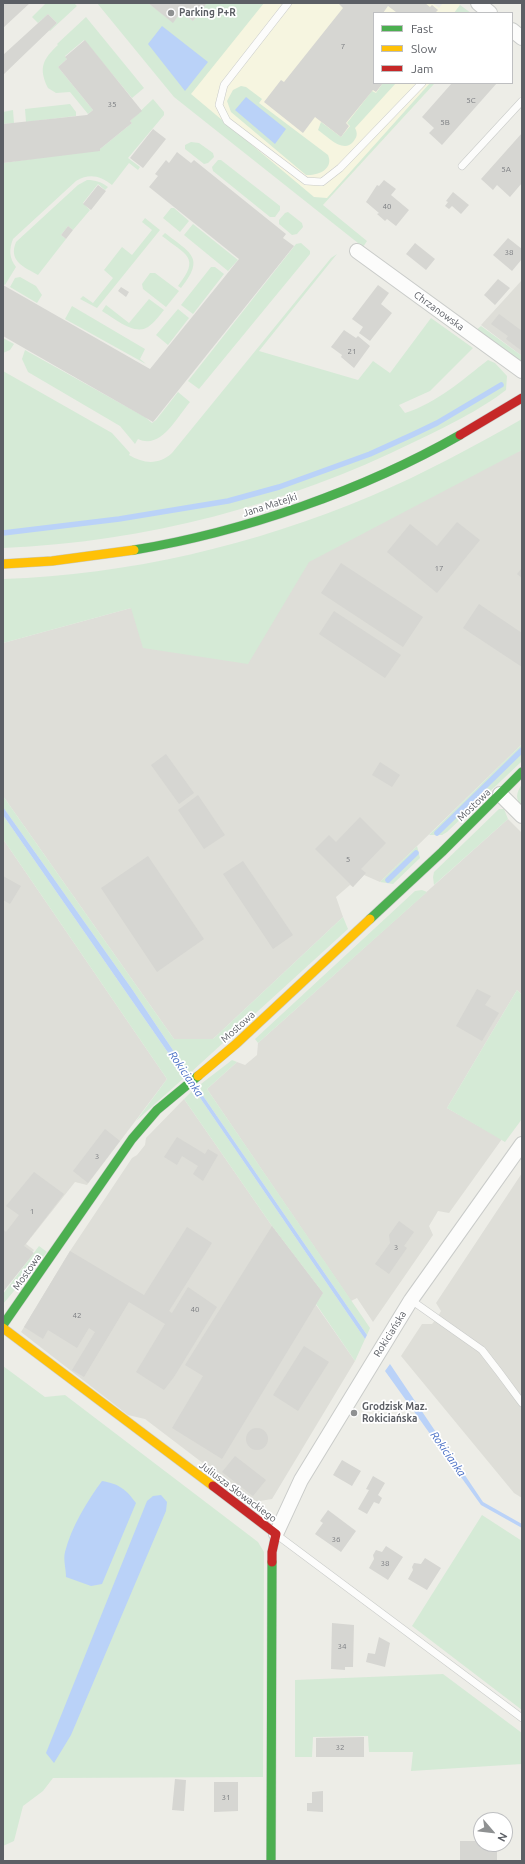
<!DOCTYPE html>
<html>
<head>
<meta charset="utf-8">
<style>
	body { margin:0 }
	#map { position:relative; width:525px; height:1864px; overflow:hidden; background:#edede7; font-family:Ubuntu,sans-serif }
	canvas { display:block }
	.frame { position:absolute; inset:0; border:4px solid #5c5f65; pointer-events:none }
	.legend { position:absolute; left:373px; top:12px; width:140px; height:72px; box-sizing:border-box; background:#fff; border:1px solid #bebfc1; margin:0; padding:5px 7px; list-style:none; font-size:12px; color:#5c5f65 }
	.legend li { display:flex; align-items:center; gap:8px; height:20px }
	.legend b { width:20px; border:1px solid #bebfc1 }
	.north { position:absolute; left:473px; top:1812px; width:40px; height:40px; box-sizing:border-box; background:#fff; border:1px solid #bebfc1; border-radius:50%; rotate:118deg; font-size:11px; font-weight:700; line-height:16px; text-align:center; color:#5c5f65 }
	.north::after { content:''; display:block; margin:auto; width:14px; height:18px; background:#8f9192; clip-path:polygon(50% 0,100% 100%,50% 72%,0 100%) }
</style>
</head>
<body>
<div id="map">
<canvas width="525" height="1864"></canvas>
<div class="frame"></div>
<ul class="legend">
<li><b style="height:5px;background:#4caf50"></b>Fast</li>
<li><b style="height:5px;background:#ffc107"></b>Slow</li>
<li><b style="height:5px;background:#c62828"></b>Jam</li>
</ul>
<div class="north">N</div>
</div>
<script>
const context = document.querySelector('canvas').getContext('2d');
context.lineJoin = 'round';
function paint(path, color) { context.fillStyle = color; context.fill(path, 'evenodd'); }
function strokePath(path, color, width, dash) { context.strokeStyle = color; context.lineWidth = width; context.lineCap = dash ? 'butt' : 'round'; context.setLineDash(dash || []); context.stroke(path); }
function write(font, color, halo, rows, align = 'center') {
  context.font = font + ' Ubuntu,sans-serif'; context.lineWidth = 3.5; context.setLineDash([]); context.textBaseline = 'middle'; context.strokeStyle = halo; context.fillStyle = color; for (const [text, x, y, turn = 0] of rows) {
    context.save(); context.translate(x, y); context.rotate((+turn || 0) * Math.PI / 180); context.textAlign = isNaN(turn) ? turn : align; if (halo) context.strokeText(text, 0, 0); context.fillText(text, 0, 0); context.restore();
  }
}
paint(new Path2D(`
	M261,3H432L439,8L443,3H458L460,5L454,13H374V83H435L323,205L188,96Z`), '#f6f5e0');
paint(new Path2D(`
	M522,280V356L481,325Z
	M522,450V744L380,882L364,875L353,887L350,885L336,897L343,917L213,1039H174L3,796V643L131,608Z
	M508,819L522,833V995L517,990L447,1108L502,1139L449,1213L438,1211L429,1226L433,1235L373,1322L357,1298L351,1301L207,1089L237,1062L245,1065L257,1055L258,1043Z
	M3,839L167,1079L87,1185L75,1182L26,1244L34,1250L3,1291Z
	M184,1099L272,1226L323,1293L316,1305L355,1361L272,1499L254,1502L145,1419L128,1415L21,1332L70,1251L132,1158L137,1155L145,1145L146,1138Z
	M522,1173V1498L514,1493L401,1356L422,1324H432L437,1318L441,1311L436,1303Z`), '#deded8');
paint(new Path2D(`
	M46,3H74L77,6L50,31L49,30L57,23L48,14L38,23L32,17Z
	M97,3H148L173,22L181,12L193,21L207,3H264L191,94L314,197L327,198L430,83H435L323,205L367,241L363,247L174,97Z
	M460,5L471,13H454Z
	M86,17L144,88L132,98L84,40L65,56L67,59L58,67L93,110L88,114L70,92L56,93L48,88C38,68 43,59 58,45L57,44Z
	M383,83H396L355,128C358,134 357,137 353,142C343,154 327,136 318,130L321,122L341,137L350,126L347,123L372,91L376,93Z
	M241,86L246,87L262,99L259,103L328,155C334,169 318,176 306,175L231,112L227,101L233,90Z
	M153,99L164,112V115L128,158L140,167L138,170L129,163L112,185C100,176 90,173 76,181L13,239C9,249 9,258 16,267L5,285L3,284V163L100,149L132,123L130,121Z
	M70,104L76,112V116L26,122L25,109Z
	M13,110L14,123L3,124V112Z
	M191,142L199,143L213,153L214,157L208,163L204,164L185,149V145Z
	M218,160H221L280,206V210L275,217H270L213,171L212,167Z
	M87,180C96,180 101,182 108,187L105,190L98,184L83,203L90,210L73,230L68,226L61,235L66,239L38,275C24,267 8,261 16,242L78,185Z
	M171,208H174L189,221L180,232L163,218Z
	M288,212L302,223L303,227L297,234L292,235L279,224V220L285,213Z
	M145,218L160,230L97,308L80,299L83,296L93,303L113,278L104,270L122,247L132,255L152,230L142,222Z
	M193,224L238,260L228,271L184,235Z
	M165,233C190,253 206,257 181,288L178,286C201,257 186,255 162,236Z
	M301,243L310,251V254L199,389L188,381L296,244Z
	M337,254L259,351L358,380L373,361L390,373L431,318L473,348L430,391L399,405L405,413C437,403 462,380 488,360L495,363L507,376L506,390C482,409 442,429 414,442C286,505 146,542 3,548V371L112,433L130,453L129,455C144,464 159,465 172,453L331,258Z
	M211,267H215L224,274L193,314L181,305Z
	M150,273H155L179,291L166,307L143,289L142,284Z
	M20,277L36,286L42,295L37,303L10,287L15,278Z
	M149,299L164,310C159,316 154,323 148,327C134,336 114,318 102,311L106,305L129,323Z
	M72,306L145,349L140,359L146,364L65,319Z
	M178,309L189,318L168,345L156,335Z
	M481,326L522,356V365L475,331Z
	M3,338L14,344L10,350L3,353Z
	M25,350L145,417L152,423L156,420L178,392L190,402C177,417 161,450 138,439L135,444L120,426L28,372L22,359Z
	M522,419V450L309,562L248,664L143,648L131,608L3,643V579C128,575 255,545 371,496C423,474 473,447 522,419Z
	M522,744L521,762L447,832L442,835H429Z
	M522,784V807C515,799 516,793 522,784Z
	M3,796L174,1039H213L343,917L348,929L189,1074L132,989L3,807Z
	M499,809H504L508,819L434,885L433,877L434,872Z
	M3,815L185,1077L136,1121L167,1079L3,839Z
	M417,846L420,858L393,884L380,882Z
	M422,890L427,892L258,1043L255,1039L415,891Z
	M517,990L522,995V1119L505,1142L447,1108Z
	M232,1060L237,1062L207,1089L370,1328L367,1335L197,1087Z
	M194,1089L365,1339L355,1361L316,1304L323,1293L272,1226L184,1099Z
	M39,1246L47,1252L3,1304V1294Z
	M3,1366L45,1397L65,1395L258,1542L264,1552L263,1777L53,1778L43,1791L23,1806L14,1841L3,1846Z
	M482,1515L522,1541V1710L412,1626Z
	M443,1674L522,1733V1764L411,1771L413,1752H369L368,1736L313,1737L312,1757H295V1680Z`), '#d5ead6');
paint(new Path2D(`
	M162,26L208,62L185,91L148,44Z
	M246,97L286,129L275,144L235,110Z
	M3,807L132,989L189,1074L185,1077L3,815Z
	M197,1087L367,1335L365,1339L194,1089Z
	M390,1364L483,1502L522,1524V1528L481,1505L385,1371Z
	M102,1481C119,1484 126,1489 136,1503L102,1584L91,1586L66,1577C66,1569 63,1559 65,1552C71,1528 87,1501 102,1481Z
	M161,1495L167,1502L166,1511L71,1735L54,1763L46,1753L147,1501L153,1496Z`), '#bad2f8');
strokePath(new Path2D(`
	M3,533L119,519L228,501L279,487L370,454L414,434L437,423L501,385
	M437,833L522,750
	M388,880L416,853`), '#bad2f8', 5.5);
paint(new Path2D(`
	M3,3H30L3,28Z
	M148,3H207L193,21L181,12L173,23Z
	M340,3H425L430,7L432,5L438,10L436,12L438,13H394L396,12L388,6L383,13H374V83H383L376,92L373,90L346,123L349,126L341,137L315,117L303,133L264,102L281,80L284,82L343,8L339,4Z
	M48,14L57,23L3,75V55Z
	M85,40L142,111L130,121L132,123L100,149V151L3,163V124L87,115L93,110L58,67L67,59L65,57Z
	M452,83H497L442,145L429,133L434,128L422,117Z
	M153,129L166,139L143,168L130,158Z
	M522,133V183L510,197L497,185L493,190L481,179Z
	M177,152L191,163L194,160L286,234L283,238L294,246L153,422L3,336V285L150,369L239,259L149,187L158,176L155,174L166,160L169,163Z
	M384,180L396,189L391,195L409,210L396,226L387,219L385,221L377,214L379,213L366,202L377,185L379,186Z
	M98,185L106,191L91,210L83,204Z
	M453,192L469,205L461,214L452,206L449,209L445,206L448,202L446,201Z
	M68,226L73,230L66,239L61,235Z
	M508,238L522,249V259L512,271L493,255Z
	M415,243L435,259L426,270L406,254Z
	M498,279L510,288L495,305L484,295Z
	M378,285L389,293L381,304L392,313L370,341L359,333L363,327L352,319Z
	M121,287L129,292L126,297L118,291Z
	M499,314L522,331V351L506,339L508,336L491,324Z
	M344,330L356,338L358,336L370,346L354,368L341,357L342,355L331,347Z
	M457,522L480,540L437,593L387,552L410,524L437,546Z
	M341,563L423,617L403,647L321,593Z
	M522,568V578L517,574Z
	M479,604L522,633V667L463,628Z
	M334,611L401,655L385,678L319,634Z
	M166,754L194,793L179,804L151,765Z
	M380,762L400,775L392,787L372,775Z
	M198,795L225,835L204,849L178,810Z
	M360,817L386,843L361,869L366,873L353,887L315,849L329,835L336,842Z
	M148,856L204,939L157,972L101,888Z
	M243,861L293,935L273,949L223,874Z
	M3,876L21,886L10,904L3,900Z
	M477,989L491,996L485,1005L499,1013L482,1041L456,1026Z
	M105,1129L120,1141L88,1183L73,1171Z
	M177,1137L205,1154L208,1149L218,1155L203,1181L193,1174L198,1166L182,1156L177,1165L164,1157Z
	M34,1172L64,1194L24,1246L34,1253L3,1292V1229L6,1232L19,1215L6,1206Z
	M399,1221L414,1232L404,1246L407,1248L389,1274L375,1264L390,1243L389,1235Z
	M272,1226L323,1293L222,1459L172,1428L203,1376L185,1365Z
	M187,1227L212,1243L169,1311L172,1313L188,1287L217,1307L174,1377L164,1390L136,1372L165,1324L129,1302L84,1377L72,1370L95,1332L89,1328L77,1348L48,1330L43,1339L24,1327L70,1251L144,1295Z
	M304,1346L329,1362L298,1411L273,1395Z
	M246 1439a11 11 0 1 1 22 0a11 11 0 1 1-22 0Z
	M235,1456L266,1480L253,1496L222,1472Z
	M342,1460L361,1471L352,1486L333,1475Z
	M373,1476L385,1483L378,1495L382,1498L379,1504L374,1502L367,1514L358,1509L369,1490L366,1489Z
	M328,1510L356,1531L341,1552L315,1534L323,1523L320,1521Z
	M386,1546L403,1557L388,1580L369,1568L374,1559L373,1555L376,1550L382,1552Z
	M425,1558L441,1568L427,1590L408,1579L413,1570L412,1567L414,1563L421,1564Z
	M332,1623L354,1625L353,1667H345V1670L331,1669Z
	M379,1637L390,1643L385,1667L366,1662L368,1653L375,1654Z
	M364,1737V1757H316V1738Z
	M175,1779L186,1780L184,1811L172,1810Z
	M214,1782H238V1811L214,1812Z
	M323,1791V1812L307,1811V1803H312V1792Z
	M460,1841H481V1844H497V1860H460Z`), '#d6d6d2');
const lane = new Path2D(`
	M288,3L224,85L219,105L227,121L306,181L322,182L340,168L422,83
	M462,166L522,101
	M411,1300L482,1350L499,1372L522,1403
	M277,1535L522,1718`);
const street = new Path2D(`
	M478,3L490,13
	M512,30L522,38
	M357,251L522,371
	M500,794L522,816
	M276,1534L301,1480L411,1300L522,1144`);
const fast = new Path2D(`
	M134,550C243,532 364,490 460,435
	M370,919L442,852L522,772
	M3,1325L132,1139L157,1110L198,1076
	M271,1861L272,1562`);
const slow = new Path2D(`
	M3,564L52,561L134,550
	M198,1076L236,1044L370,919
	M3,1328L213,1486`);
const jam = new Path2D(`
	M460,435L522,398
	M213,1486L276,1534L272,1552V1562`);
strokePath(lane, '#c9cbc9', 8);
strokePath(street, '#c9cbc9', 16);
strokePath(fast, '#c9cac9', 10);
strokePath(slow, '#c9cac9', 10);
strokePath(jam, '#c9cac9', 10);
strokePath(lane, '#fcfcfb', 7);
strokePath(street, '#fcfcfb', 14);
strokePath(fast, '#4caf50', 9);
strokePath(slow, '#ffc107', 9);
strokePath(jam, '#c62828', 9);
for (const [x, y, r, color] of [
	[171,13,4,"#8f9192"],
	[354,1413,4,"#8f9192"]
]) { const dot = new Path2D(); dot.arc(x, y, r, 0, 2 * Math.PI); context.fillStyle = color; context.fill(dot); strokePath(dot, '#fff', 1.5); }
write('8px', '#7b7d81', null, [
	["7",343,46],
	["5C",471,100],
	["35",112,104],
	["5B",445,122],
	["5A",506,169],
	["40",387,206],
	["38",509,252],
	["21",352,351],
	["17",439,568],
	["5",348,859],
	["3",97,1156],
	["1",32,1211],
	["3",396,1247],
	["40",195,1309],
	["42",77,1315],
	["36",336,1539],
	["38",385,1563],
	["34",342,1646],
	["32",340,1747],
	["31",226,1797]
]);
write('bold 10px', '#5c5f65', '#fff', [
	["Parking P+R",179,13],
	["Grodzisk Maz.",362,1407],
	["Rokiciańska",362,1419]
], 'left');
write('10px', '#5c5f65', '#fff', [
	["Chrzanowska",439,311,36],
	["Jana Matejki",270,505,-18],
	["Mostowa",474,805,-44],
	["Mostowa",238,1027,-42],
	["Mostowa",27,1272,-55],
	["Rokiciańska",390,1334,-58],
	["Juliusza Słowackiego",238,1492,37]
]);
write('italic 11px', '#466cc4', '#fff', [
	["Rokicianka",186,1074,56],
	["Rokicianka",448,1454,55]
]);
</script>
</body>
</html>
